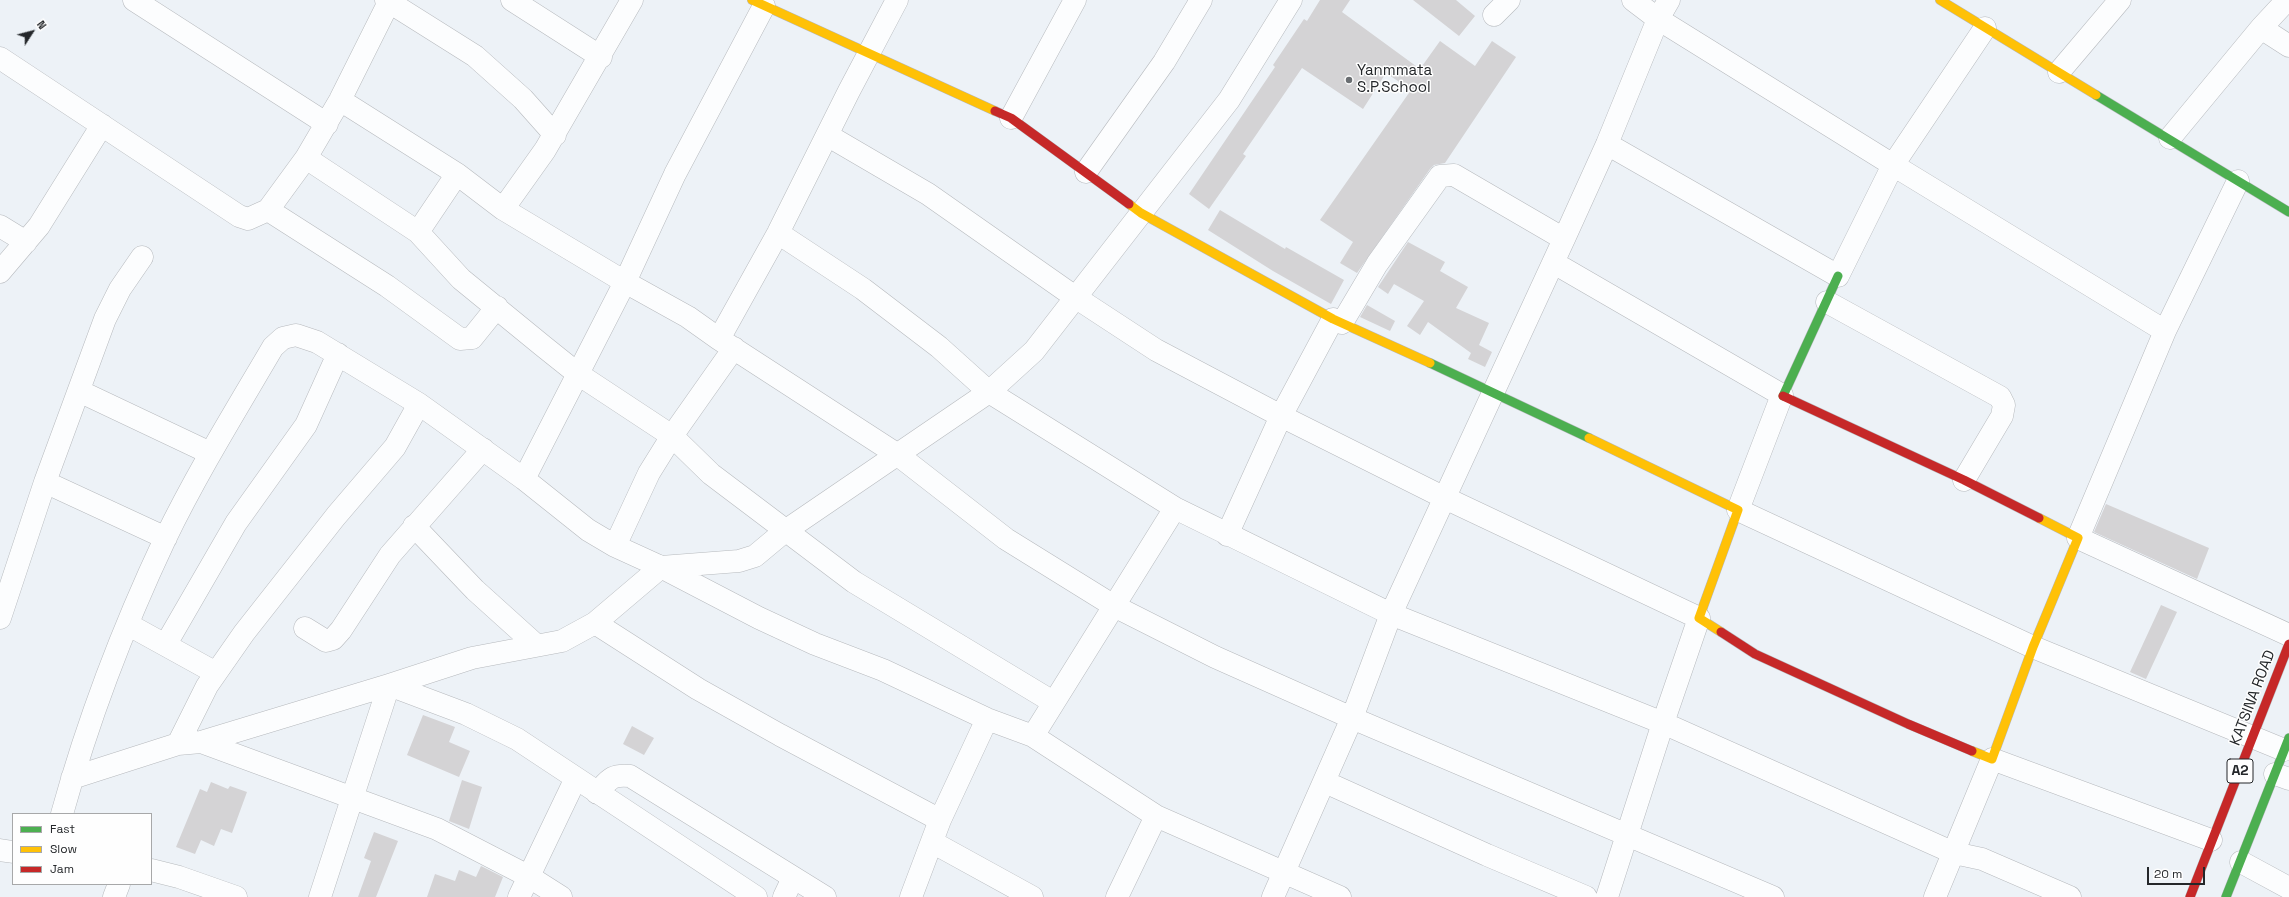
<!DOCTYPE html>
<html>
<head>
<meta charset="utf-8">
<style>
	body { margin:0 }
	#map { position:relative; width:2289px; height:897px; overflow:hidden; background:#edf2f7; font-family:"Space Grotesk",sans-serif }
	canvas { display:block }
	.legend { position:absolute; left:12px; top:813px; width:140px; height:72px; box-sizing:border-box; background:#fefefe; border:1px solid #a7a8a9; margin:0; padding:5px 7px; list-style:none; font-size:12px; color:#24272a }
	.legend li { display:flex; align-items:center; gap:8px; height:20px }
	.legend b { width:20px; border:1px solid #a7a8a9 }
	.north { position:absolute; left:12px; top:12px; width:40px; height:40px; -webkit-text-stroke:3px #fefefe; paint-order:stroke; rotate:54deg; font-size:11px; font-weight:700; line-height:16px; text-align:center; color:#24272a }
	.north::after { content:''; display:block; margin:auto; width:14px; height:18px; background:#24272a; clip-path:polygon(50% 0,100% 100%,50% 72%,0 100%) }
	.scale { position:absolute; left:2147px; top:867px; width:58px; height:18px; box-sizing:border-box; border:2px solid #24272a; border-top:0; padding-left:5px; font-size:12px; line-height:14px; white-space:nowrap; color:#24272a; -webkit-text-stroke:3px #fefefe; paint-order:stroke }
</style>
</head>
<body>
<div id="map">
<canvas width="2289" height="897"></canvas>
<ul class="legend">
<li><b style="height:5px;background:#4caf50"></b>Fast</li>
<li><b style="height:5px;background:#ffc107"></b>Slow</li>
<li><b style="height:5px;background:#c62828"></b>Jam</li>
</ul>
<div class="north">N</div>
<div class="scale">20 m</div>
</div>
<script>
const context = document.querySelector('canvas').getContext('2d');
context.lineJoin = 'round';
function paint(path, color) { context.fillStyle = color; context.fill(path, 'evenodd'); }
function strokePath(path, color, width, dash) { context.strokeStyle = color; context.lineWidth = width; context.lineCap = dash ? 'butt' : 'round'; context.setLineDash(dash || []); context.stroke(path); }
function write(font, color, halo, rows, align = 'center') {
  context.font = font + ' "Space Grotesk",sans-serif'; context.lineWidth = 3; context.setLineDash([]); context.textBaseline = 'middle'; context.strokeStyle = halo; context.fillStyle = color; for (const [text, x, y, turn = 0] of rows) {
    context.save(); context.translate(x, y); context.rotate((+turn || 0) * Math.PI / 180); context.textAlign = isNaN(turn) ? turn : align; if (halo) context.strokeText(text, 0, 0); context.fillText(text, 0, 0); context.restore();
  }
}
paint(new Path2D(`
	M1320,0H1350L1342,12L1420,69L1440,41L1475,66L1492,41L1516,57L1445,163L1434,165L1430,169L1357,273L1340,263L1353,242L1320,220L1411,90L1386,73L1363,109L1302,68L1243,154L1246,156L1209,209L1189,194L1275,67L1273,65L1304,19L1307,21Z
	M1413,0H1456L1475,16L1459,36Z
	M1220,210L1285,249L1286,247L1344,280L1331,304L1273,271L1208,230Z
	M1408,242L1445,262L1440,271L1468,287L1456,308L1489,323L1479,345L1492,352L1485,367L1468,359L1471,353L1428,322L1420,335L1407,326L1424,301L1394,284L1388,294L1378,287Z
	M1367,305L1395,321L1390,331L1360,317Z
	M2106,504L2209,548L2197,579L2094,532Z
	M2161,605L2177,612L2146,679L2130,672Z
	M423,715L455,727L449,742L470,751L459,777L407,755Z
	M632,726L654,738L644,755L623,744Z
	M462,780L482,787L469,829L449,821Z
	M211,782L228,789L230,786L247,792L232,833L221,829L214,846L201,840L195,854L176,847L200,789L207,792Z
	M374,832L398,841L376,897H358L371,861L364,858Z
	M481,866L503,877L495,897H427L435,874L455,881L459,870L476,877Z`), '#d4d3d5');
const street = new Path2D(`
	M134,0L327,124
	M386,0L475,56L523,99L555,135
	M512,0L601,57
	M1669,0L1658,19L1893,165L1985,28
	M1494,15L1509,0
	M2261,28L2289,46
	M0,58L239,216L248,219L268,210L306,158L340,100L390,0
	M2059,72L2120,0
	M340,100L457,174L503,209L625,282L688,317L719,339L898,455L1006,539L1114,606L1215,657L1352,718L1773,897
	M1011,118L1075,0
	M827,135L928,194L1075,297L1156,350L1281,416L1445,498L1699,618L1663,723L1607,897
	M2170,138L2261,28L2287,0
	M1607,144L1838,276L1893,165L2165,331L2238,181
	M306,158L418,232L461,279L543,346L578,374L672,436L711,474L854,582L1053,702
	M1086,172L1164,62L1201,0
	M503,209L545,150L632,0
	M268,210L387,286L460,339L472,338L497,307
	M0,226L26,242
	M418,232L457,174
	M778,233L863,289L939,347L989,392L1175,508L1391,614L1663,723L1954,853L1982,859L2070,897
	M1554,263L1782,395L1738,510L2033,647L2284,750
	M0,272L39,226L102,125
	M1827,302L2000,397L2004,405L2002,416L1964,480
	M1342,323L1377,264L1440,176L1454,175L1564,239L1607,144L1658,19L1633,0
	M2165,331L2078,538L2289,635
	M719,339L778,233L849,91L897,0
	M79,391L210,453
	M524,479L625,282L675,174L764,6
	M45,482L166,538
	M414,526L475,590L536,645
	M1227,535L1281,416L1333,319
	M615,546L649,473L672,436L734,348
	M0,618L45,482L105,319L120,289L142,257
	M595,623L698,689L780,735L940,820
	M129,625L216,673
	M305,628L326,641L333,639L341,630L390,555L483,449
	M166,644L236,523L306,425L338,354
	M1033,736L1175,508
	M201,742L437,829L528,876L561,897
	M178,744L207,686L244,633L336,516L395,447L419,404
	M2275,774L2289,779
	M72,778L178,744L201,742L389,685L472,658L562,641L595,623L661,567L739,561L755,556L785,531L989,392L1034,351L1229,100L1291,0
	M1325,782L1487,855L1586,897
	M597,793C609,780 611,774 630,776L825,897
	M62,814C88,720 123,628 165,539C197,473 236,410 273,347L283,338L296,335L317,342L419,404L524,479L588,530L615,546L661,567L759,618L815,644L883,670L987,719L1033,736L1156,816L1340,897
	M932,842L1032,897
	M0,850L13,852
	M2241,862L2289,888
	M151,870L179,877L236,897
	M114,897L119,884
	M320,897L389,685L466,714L517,739L756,897
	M519,897L576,778
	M784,897L793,878
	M911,897L940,820L987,719
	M1117,897L1156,816
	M1273,897L1352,718L1391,614L1564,239
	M1935,897L1992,759L2211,840`);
const fast = new Path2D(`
	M2096,95L2289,212
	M1430,363L1589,438
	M1783,396L1838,276
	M2226,897L2289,738`);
const slow = new Path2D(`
	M752,0L995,111
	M1940,0L2096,95
	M1129,204L1141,213L1333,319L1430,363
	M1589,438L1738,510L1699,618L1721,632
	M1972,751L1992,759L2033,647L2078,538L2039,518`);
const jam = new Path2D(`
	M995,111L1011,118L1129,204
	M1783,396L1964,480L2039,518
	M1721,632L1755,654L1908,724L1972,751
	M2190,897L2289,644`);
strokePath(street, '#b6b9bd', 23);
strokePath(fast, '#b6b9bd', 10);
strokePath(slow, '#b6b9bd', 10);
strokePath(jam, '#b6b9bd', 10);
strokePath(street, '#fcfdfe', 22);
strokePath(fast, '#4caf50', 9);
strokePath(slow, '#ffc107', 9);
strokePath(jam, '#c62828', 9);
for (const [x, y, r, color] of [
	[1349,80,4,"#6a6e72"]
]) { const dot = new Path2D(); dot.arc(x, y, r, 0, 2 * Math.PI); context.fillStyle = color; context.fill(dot); strokePath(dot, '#fefefe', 1.5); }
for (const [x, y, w] of [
	[2240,771,26]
]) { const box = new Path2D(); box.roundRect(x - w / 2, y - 12, w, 24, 3); context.fillStyle = '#fefefe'; context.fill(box); strokePath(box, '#24272a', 1); }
write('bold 14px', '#24272a', null, [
	["A2",2240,771]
]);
write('15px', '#24272a', '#fefefe', [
	["Yanmmata",1357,71],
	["S.P.School",1357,88]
], 'left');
write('15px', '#24272a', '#fefefe', [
	["KATSINA ROAD",2253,698,-69]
]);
</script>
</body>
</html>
